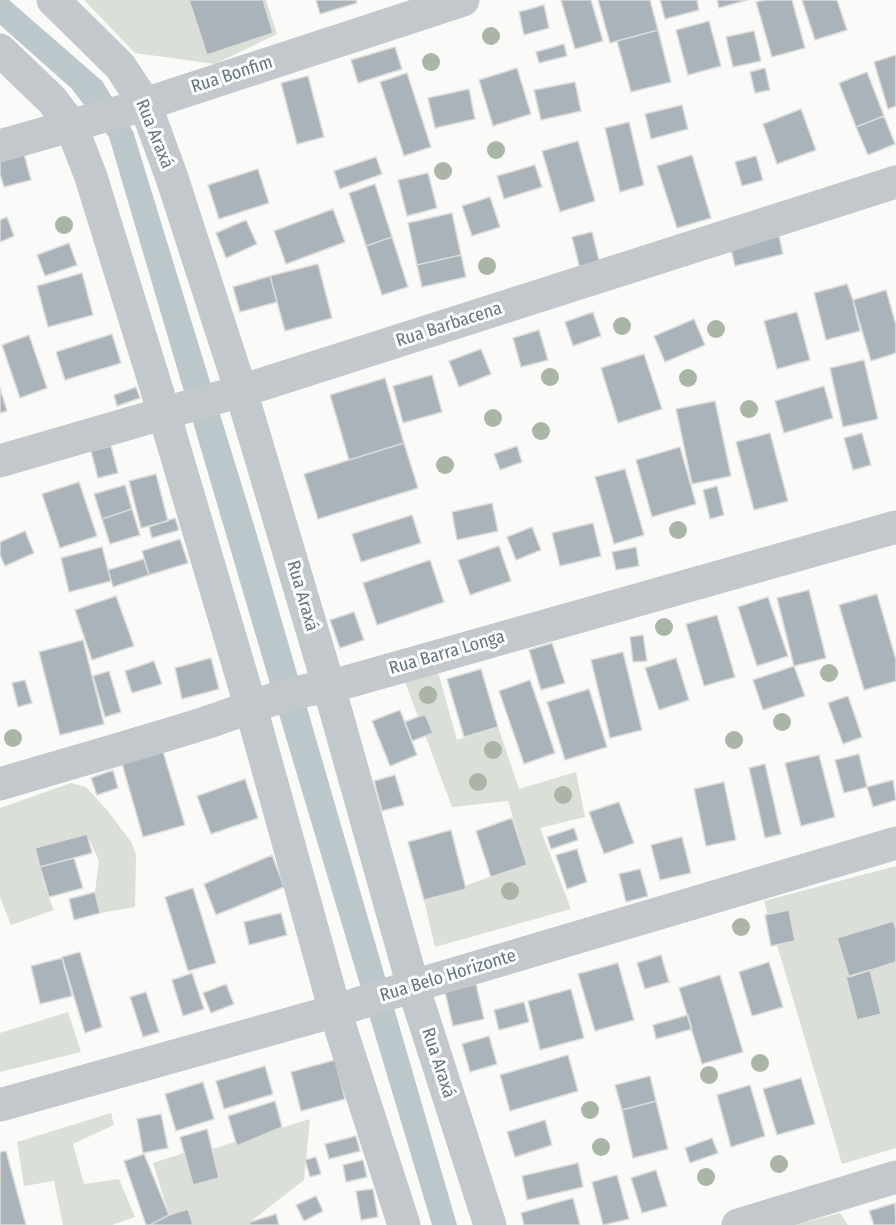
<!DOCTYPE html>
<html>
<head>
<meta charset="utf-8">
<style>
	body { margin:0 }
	canvas { display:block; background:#fafaf8 }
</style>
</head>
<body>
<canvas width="896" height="1225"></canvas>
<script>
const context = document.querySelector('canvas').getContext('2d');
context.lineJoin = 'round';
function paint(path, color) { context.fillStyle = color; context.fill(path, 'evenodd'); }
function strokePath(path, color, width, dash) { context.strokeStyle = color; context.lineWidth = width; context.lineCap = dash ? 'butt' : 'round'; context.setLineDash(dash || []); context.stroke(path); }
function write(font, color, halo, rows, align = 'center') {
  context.font = font + ' "Fira Sans Condensed",sans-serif'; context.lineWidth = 6; context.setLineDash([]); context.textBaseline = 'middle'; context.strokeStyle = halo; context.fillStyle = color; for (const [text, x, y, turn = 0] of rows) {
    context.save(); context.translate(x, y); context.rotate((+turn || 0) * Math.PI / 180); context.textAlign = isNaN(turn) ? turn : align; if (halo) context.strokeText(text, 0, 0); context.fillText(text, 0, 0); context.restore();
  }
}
paint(new Path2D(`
	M84,0H266L277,34L215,64L135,53Z
	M438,672L457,740L498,727L519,789L576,772L585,817L540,828L571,909L435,947L424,900L527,864L508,801L452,807L405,682Z
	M71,783L86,787L107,810L132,843L136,855L135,907L100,913L95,892L99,861L87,834L35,848L45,888L54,910L11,925L0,897V808Z
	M896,866V1148L842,1164L764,901Z
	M68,1012L81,1052L0,1072V1033Z
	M111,1113L114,1125L73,1144L84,1184L119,1179L135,1217L112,1225H63L54,1181L24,1186L17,1142Z
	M310,1119L304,1180L250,1222V1225H193L188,1209L169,1215L153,1163L184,1153L193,1185L219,1178L212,1149Z
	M840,1213L848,1225H794Z`), '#dadfd7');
paint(new Path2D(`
	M0,0H9L102,81L133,131L254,525L457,1225H432L281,721L109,137L71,88L0,25Z`), '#bbc7cb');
const building = new Path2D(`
	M189,0H263L273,33L207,55Z
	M316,0H356L357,3L320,14Z
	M561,0H591L603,41L575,49Z
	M598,0H650L658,30L610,43Z
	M660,0H697L699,10L665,19Z
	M717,0H747L719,8Z
	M765,0H792L805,48L772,57L756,2Z
	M802,0H837L847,30L815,40Z
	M544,5L549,28L524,35L519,12Z
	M709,21L721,66L688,75L676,30Z
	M658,30L671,82L631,92L617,41Z
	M754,31L761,61L733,67L726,37Z
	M564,44L567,56L539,63L536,52Z
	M395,47L402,69L358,83L351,60Z
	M896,55V106L888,109L874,62Z
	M517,68L531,114L493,126L479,80Z
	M765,68L770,90L755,93L750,72Z
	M867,72L884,116L856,127L839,83Z
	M407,73L431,147L404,156L380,82Z
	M308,76L324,137L297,144L281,83Z
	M575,82L581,111L541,120L534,90Z
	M469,89L475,119L435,128L428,98Z
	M682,105L688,129L651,139L645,114Z
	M801,109L816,150L777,164L763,124Z
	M884,116L895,144L868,155L856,127Z
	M629,122L644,185L620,192L605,128Z
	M578,141L595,201L560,212L542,151Z
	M23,150L31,180L4,187L0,174V157Z
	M692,155L711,218L677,228L657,166Z
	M756,156L763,180L742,186L735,162Z
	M376,157L382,174L340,189L334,171Z
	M535,165L542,187L504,199L497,176Z
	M258,169L269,203L219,219L208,185Z
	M428,173L437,208L407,216L398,180Z
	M375,184L392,237L366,246L349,193Z
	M490,197L500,227L472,236L462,206Z
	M333,209L345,242L286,264L274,231Z
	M452,213L461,255L417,265L408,223Z
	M7,217L14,236L0,242V220Z
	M246,220L257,244L226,258L216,233Z
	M592,232L600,264L580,269L572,237Z
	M779,236L783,254L735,266L731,249Z
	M392,237L408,287L382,295L366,246Z
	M69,243L77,265L45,276L37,255Z
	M461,255L466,277L422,287L417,265Z
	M318,264L332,318L285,331L270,276Z
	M82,273L93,315L48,327L37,286Z
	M270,276L277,302L240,312L233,287Z
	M847,284L853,300L860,331L826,340L814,293Z
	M886,290L896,325V353L871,361L853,300Z
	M593,312L601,336L573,346L565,322Z
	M797,312L810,360L777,369L764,321Z
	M694,319L705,345L665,362L654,336Z
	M539,330L548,360L521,367L513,338Z
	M112,334L121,363L65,380L56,352Z
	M29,335L47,388L20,398L2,345Z
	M481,349L491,374L459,387L449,361Z
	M644,354L662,409L618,423L601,368Z
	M864,360L878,419L843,427L830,368Z
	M432,375L442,412L403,423L393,386Z
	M385,378L404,443L349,460L330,395Z
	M824,386L833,418L784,433L775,401Z
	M136,387L140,398L117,406L114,395Z
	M0,388L7,411L0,413Z
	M715,401L731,476L692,484L676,409Z
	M770,433L788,501L754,510L736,442Z
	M862,433L871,465L853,470L844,438Z
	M404,443L418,488L318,519L304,474Z
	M111,446L118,473L98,478L91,451Z
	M517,446L522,462L500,470L494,454Z
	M680,447L696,504L652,517L636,460Z
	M625,469L644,535L614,544L595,477Z
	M156,474L168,521L141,528L129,481Z
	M79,482L97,536L60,548L42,494Z
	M125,485L132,509L102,519L94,494Z
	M717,486L724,515L710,519L703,490Z
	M492,503L498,531L457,540L452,512Z
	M132,509L140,535L110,544L102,519Z
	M412,515L421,543L361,562L352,534Z
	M175,518L179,530L152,538L149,527Z
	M593,523L601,556L560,566L552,533Z
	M532,527L541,550L516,560L507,537Z
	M25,531L34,553L5,566L0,555V542Z
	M180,539L188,563L149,575L142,551Z
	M499,546L511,581L470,595L458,560Z
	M102,547L111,581L69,592L61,558Z
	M636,547L639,566L616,570L612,552Z
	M144,559L149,575L113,587L108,570Z
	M430,560L444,602L377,625L363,583Z
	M809,590L826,658L794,666L777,598Z
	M877,594L896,660V681L864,690L839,605Z
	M116,596L134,646L92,660L75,610Z
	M768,597L788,656L757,666L738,607Z
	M354,612L364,640L340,648L330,620Z
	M717,615L735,677L704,686L686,624Z
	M643,635L647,661L633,662L630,637Z
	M83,640L104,724L60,735L39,652Z
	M552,643L565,683L541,690L529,650Z
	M623,652L642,730L610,738L591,660Z
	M211,658L219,689L182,699L175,668Z
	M676,658L689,700L659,710L645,668Z
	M154,661L162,684L132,693L125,671Z
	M794,666L805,696L763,710L753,680Z
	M481,669L498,727L464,737L447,679Z
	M109,671L121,712L105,717L93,676Z
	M25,680L32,703L18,707L12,683Z
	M530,680L555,753L524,764L499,691Z
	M589,689L607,747L565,760L547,702Z
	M848,696L862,737L843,744L828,703Z
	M400,710L417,755L390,766L372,721Z
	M425,714L433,733L412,741L405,722Z
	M162,748L185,825L143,837L121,760Z
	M859,754L867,787L844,793L835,760Z
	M819,755L835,817L801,826L785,763Z
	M765,764L781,834L765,838L749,768Z
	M113,770L118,788L97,795L91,778Z
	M395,775L404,805L382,811L374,781Z
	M245,779L258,818L211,834L197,796Z
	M893,780L896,800L873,807L867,787Z
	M724,782L736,840L706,846L694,789Z
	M619,802L634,843L604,854L589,812Z
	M512,818L527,865L491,877L476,831Z
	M574,828L578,840L551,849L547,837Z
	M451,830L466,889L424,900L408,842Z
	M87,834L92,853L40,867L35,848Z
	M682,837L691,873L660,880L651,845Z
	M577,849L587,882L567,889L556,855Z
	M272,855L284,887L216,915L204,884Z
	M74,858L83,888L49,897L40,867Z
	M640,869L648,896L626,902L619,874Z
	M193,888L216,963L188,971L165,897Z
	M95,892L100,913L74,920L69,899Z
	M789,910L795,941L771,946L765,915Z
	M281,913L287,935L249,945L244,922Z
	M893,921L896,929V962L849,977L837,938Z
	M80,952L102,1027L85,1033L62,957Z
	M661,955L669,982L645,989L637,963Z
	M62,958L72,996L40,1004L31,966Z
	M769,962L783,1007L752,1016L739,972Z
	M618,963L634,1020L595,1031L578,974Z
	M870,970L881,1014L857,1020L846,977Z
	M192,973L204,1009L183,1016L172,980Z
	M720,975L743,1052L702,1064L679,988Z
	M226,984L234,1004L211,1013L203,993Z
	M476,984L484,1019L453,1026L445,992Z
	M571,989L584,1038L540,1050L528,1001Z
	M146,992L159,1032L143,1037L130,997Z
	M524,1002L529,1022L499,1030L494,1010Z
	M688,1015L692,1029L656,1039L653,1025Z
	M489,1036L497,1064L470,1072L462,1044Z
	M568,1055L578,1091L510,1111L500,1075Z
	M335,1060L345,1099L301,1111L291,1072Z
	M265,1066L273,1094L224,1109L216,1081Z
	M650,1076L656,1101L622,1110L615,1085Z
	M801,1078L815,1124L777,1135L763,1089Z
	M203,1082L214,1119L176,1131L165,1094Z
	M750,1085L765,1136L731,1147L717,1095Z
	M275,1101L282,1127L237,1146L228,1116Z
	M656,1101L668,1149L633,1158L622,1110Z
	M161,1114L168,1148L143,1153L137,1119Z
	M545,1120L552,1145L515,1157L507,1132Z
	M207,1129L219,1178L193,1185L180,1137Z
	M356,1136L360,1151L329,1159L325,1144Z
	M712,1138L718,1153L690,1163L685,1148Z
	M6,1151L26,1225H0V1152Z
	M144,1154L169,1215L150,1225H146L124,1161Z
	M316,1157L321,1174L310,1177L305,1160Z
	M363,1160L367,1177L346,1182L343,1165Z
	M578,1163L583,1187L527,1200L522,1176Z
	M656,1170L667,1206L642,1213L631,1178Z
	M617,1175L629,1219L603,1225L592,1182Z
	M373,1189L378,1217L361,1220L356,1191Z
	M316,1196L323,1211L304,1221L296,1205Z
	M573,1198L580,1225H524L521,1213Z
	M895,1203L896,1225H874L869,1211Z
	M188,1209L193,1225H150L169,1215Z
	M276,1214L279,1225H250V1222Z`);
paint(building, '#aab3b9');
strokePath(building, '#dcdcda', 1.5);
strokePath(new Path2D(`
	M53,0L120,66L145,104L172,178L241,391L329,687L413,986L490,1225
	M0,50L52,100L71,125L91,177L164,413L251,708L335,1011L404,1225
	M0,146L133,108L463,0
	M0,461L241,391L896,182
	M0,784C67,764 135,745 202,724C243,711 286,691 329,687L896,527
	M0,1105L335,1011L413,986L896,843
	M738,1225L896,1177`), '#c3c8cc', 33);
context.fillStyle = '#aab4a7';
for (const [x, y] of [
	[491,36],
	[431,62],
	[496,150],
	[443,171],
	[64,225],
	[487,266],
	[622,326],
	[716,329],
	[550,377],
	[688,378],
	[749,409],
	[493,418],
	[541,431],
	[445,465],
	[678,530],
	[664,627],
	[829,673],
	[428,695],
	[782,722],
	[13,738],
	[734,740],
	[493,750],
	[478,782],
	[563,795],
	[510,891],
	[741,927],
	[760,1063],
	[709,1075],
	[590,1110],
	[601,1147],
	[779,1164],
	[706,1177]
]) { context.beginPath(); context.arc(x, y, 9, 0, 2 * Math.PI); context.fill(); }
write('18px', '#657683', '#fff', [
	["Rua Bonfim",232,75,-18],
	["Rua Araxá",154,134,68],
	["Rua Barbacena",449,325,-18],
	["Rua Araxá",302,596,74],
	["Rua Barra Longa",447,653,-16],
	["Rua Belo Horizonte",448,976,-17],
	["Rua Araxá",438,1063,72]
]);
</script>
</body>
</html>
